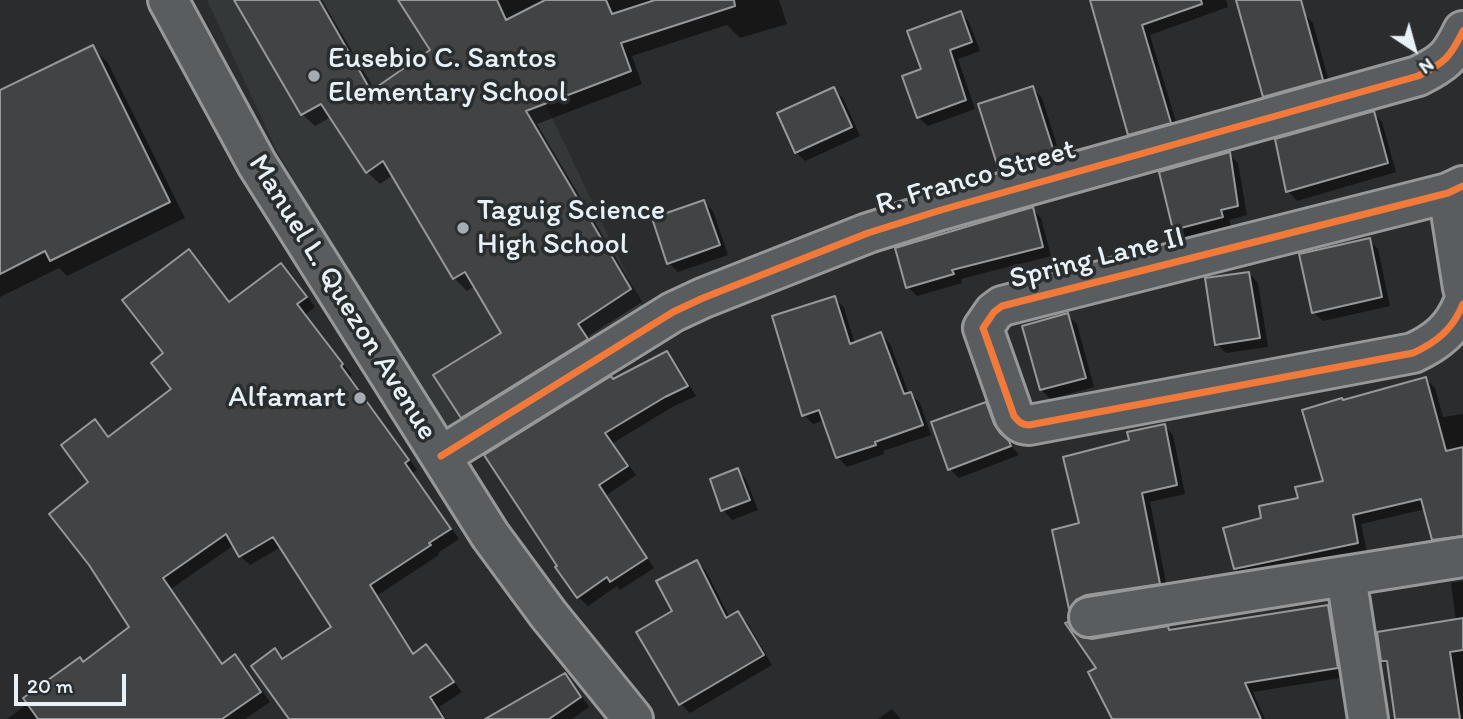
<!DOCTYPE html>
<html>
<head>
<meta charset="utf-8">
<style>
	body { margin:0 }
	#map { position:relative; width:1463px; height:719px; overflow:hidden; background:#2b2c2d; font-family:Itim,sans-serif }
	canvas { display:block }
	.north { position:absolute; left:1379px; top:14px; width:70px; height:70px; -webkit-text-stroke:5px #2a2d2e; paint-order:stroke; rotate:144deg; font-size:19px; font-weight:700; line-height:28px; text-align:center; color:#e8f1f8 }
	.north::after { content:''; display:block; margin:auto; width:24px; height:32px; background:#e8f1f8; clip-path:polygon(50% 0,100% 100%,50% 72%,0 100%) }
	.scale { position:absolute; left:14px; top:674px; width:112px; height:32px; box-sizing:border-box; border:4px solid #e8f1f8; border-top:0; padding-left:9px; font-size:21px; line-height:24px; white-space:nowrap; color:#e8f1f8; -webkit-text-stroke:5px #2a2d2e; paint-order:stroke }
</style>
</head>
<body>
<div id="map">
<canvas width="1463" height="719"></canvas>
<div class="north">N</div>
<div class="scale">20 m</div>
</div>
<script>
const context = document.querySelector('canvas').getContext('2d');
context.lineJoin = 'round';
function paint(path, color) { context.fillStyle = color; context.fill(path, 'evenodd'); }
function strokePath(path, color, width, dash) { context.strokeStyle = color; context.lineWidth = width; context.lineCap = dash ? 'butt' : 'round'; context.setLineDash(dash || []); context.stroke(path); }
function write(font, color, halo, rows, align = 'center') {
  context.font = font + ' Itim,sans-serif'; context.lineWidth = 7; context.setLineDash([]); context.textBaseline = 'middle'; context.strokeStyle = halo; context.fillStyle = color; for (const [text, x, y, turn = 0] of rows) {
    context.save(); context.translate(x, y); context.rotate((+turn || 0) * Math.PI / 180); context.textAlign = isNaN(turn) ? turn : align; if (halo) context.strokeText(text, 0, 0); context.fillText(text, 0, 0); context.restore();
  }
}
paint(new Path2D(`
	M207,0H496L643,308L439,436L276,149Z`), '#353839');
paint(new Path2D(`
	M236,0H322L375,90L432,50L400,0H779L787,24L740,38L727,25L632,56L642,84L537,124L642,302L589,336L599,352L474,429L462,417L503,333L475,286L467,291L454,278L393,175L380,184L367,172L331,117L315,126L302,114Z
	M1092,0H1226L1228,7L1150,35L1179,132L1139,143L1130,134Z
	M960,13L969,22L980,51L958,59L975,109L928,126L918,117L923,70Z
	M1303,13L1313,23L1331,89L1274,105L1265,96Z
	M92,47L108,63L185,218L67,276L59,268L0,297V92Z
	M1033,88L1042,98L1063,164L1010,179L1001,170Z
	M834,89L843,98L860,136L805,161L796,152Z
	M1373,113L1382,122L1396,172L1297,201L1288,191Z
	M1229,154L1238,163L1247,215L1229,220L1231,226L1184,238L1175,229Z
	M704,202L713,211L728,255L678,272L669,263Z
	M1032,209L1041,218L1051,256L961,279L962,283L917,296L908,287Z
	M1369,240L1378,249L1390,306L1323,321L1313,312Z
	M188,251L198,261L230,303L281,265L291,274L315,307L305,315L352,375L350,376L417,470L413,473L459,539L438,553L439,555L378,595L415,655L426,646L435,656L462,692L439,707L446,719H293L275,651L283,660L334,627L281,547L250,565L240,556L234,545L171,589L223,664L235,656L245,666L270,702L245,719H7L132,627L91,482L95,422L109,438L173,389L166,354Z
	M1249,273L1258,283L1268,347L1226,353L1217,344Z
	M835,298L844,308L855,344L881,334L890,344L909,394H911L920,403L931,435L883,451L884,454L847,467L838,457L825,420L813,424L804,415Z
	M1067,315L1077,324L1094,387L1050,399L1041,389Z
	M667,353L676,363L696,396L674,406L613,443L636,475L607,495L654,568L620,590L617,586L588,606L578,597L557,568L614,381Z
	M1426,379L1435,388L1443,417L1463,414V545L1443,548L1434,539L1426,509L1361,524L1367,552L1244,578L1235,568L1263,520L1300,499L1325,482L1344,401Z
	M985,404L995,413L1002,435L1019,455L959,478L950,469Z
	M1164,426L1173,435L1185,494L1150,502L1168,592L1079,616L1070,608L1054,531L1081,525L1131,441Z
	M737,470L746,479L758,510L732,520L723,510L712,480Z
	M697,562L706,571L730,618L738,613L747,622L772,665L690,713L681,704L674,612Z
	M1463,581V719H1397L1389,667L1383,661L1456,621L1451,583Z
	M1328,606L1337,616L1346,677L1253,692L1265,719H1114L1098,668L1068,624L1077,633L1079,639L1093,640L1171,632Z
	M564,675L574,685L589,707L572,719H488Z
	M892,709L901,719H878Z`), '#0007');
const building = new Path2D(`
	M234,0H319L371,91L430,50L398,0H497L506,20L545,0H606L612,14L655,0H734L735,6L621,43L631,71L526,111L631,289L578,324L588,339L461,418L433,375L501,333L465,272L453,279L383,161L366,173L321,104L301,115Z
	M1090,0H1201L1202,4L1142,25L1171,123L1128,135Z
	M1236,0H1301L1323,80L1263,97Z
	M961,11L972,42L950,50L966,100L917,118L902,76L921,69L907,31Z
	M93,45L170,202L50,261L45,251L0,274V90Z
	M1033,86L1055,155L999,171L978,104Z
	M834,87L852,127L795,153L777,113Z
	M1374,111L1388,163L1286,192L1275,139Z
	M1230,152L1238,206L1221,210L1223,217L1173,230L1159,172Z
	M704,200L720,245L667,264L652,218Z
	M1033,207L1043,247L952,270L954,274L906,288L895,248Z
	M1370,238L1382,297L1312,313L1299,254Z
	M189,249L229,302L281,263L307,297L297,304L343,364L341,366L409,460L405,463L451,529L429,543L431,545L370,585L413,654L426,644L454,682L430,697L444,719H289L251,666L275,648L282,659L331,627L273,537L239,557L226,534L163,578L222,664L235,654L261,692L222,719H38L23,698L80,657L83,662L129,627L89,565L49,514L88,482L61,445L95,419L108,437L171,389L151,363L163,353L122,300Z
	M1249,272L1260,338L1215,345L1205,278Z
	M835,296L850,344L881,332L904,394L911,392L923,425L875,442L876,445L836,458L819,410L802,416L772,316Z
	M1068,313L1086,378L1040,390L1022,326Z
	M667,351L688,386L665,397L605,433L628,466L599,485L647,558L610,582L607,577L577,598L555,567L557,566L484,455L611,376L613,379Z
	M1426,377L1446,451L1463,447V536L1432,540L1421,499L1353,515L1358,543L1234,569L1223,528L1261,518L1259,506L1298,498L1295,487L1323,481L1302,410L1342,398L1343,400Z
	M986,402L994,424L1000,433L1009,441L1011,446L948,470L931,422Z
	M1165,424L1177,485L1142,493L1160,584L1086,595L1076,600L1069,609L1052,530L1079,523L1063,457L1129,440L1127,432Z
	M738,468L750,500L721,511L710,479Z
	M697,560L726,618L738,611L764,655L679,705L636,632L672,611L656,581Z
	M1328,605L1338,668L1245,683L1261,719H1112L1088,672L1096,668L1065,623L1068,622L1073,631L1081,637L1092,639L1168,626L1169,630Z
	M1463,618V650L1450,652L1460,719H1395L1387,661H1381L1377,632Z
	M565,673L581,697L549,719H485Z`);
paint(building, '#424344');
strokePath(building, '#96989a', 2);
const minor = new Path2D(`
	M1463,186L1448,193L1002,306L994,312L983,328L1014,416C1019,422 1022,425 1029,425L1413,353C1437,342 1453,329 1463,304
	M1448,193L1463,288
	M441,456L673,312L703,298L868,233L941,210L1418,76C1444,63 1450,58 1463,31
	M1346,576L1368,719
	M1089,617L1463,557`);
const secondary = new Path2D(`
	M168,0L257,164L490,535L548,614L633,719`);
strokePath(minor, '#96989a', 44);
strokePath(secondary, '#96989a', 44);
strokePath(minor, '#5a5d60', 38);
strokePath(secondary, '#5a5d60', 38);
strokePath(new Path2D(`
	M1463,186L1448,193L1002,306L994,312L983,328L1014,416C1019,422 1022,425 1029,425L1413,353C1437,342 1453,329 1463,304
	M441,456L673,312L703,298L868,233L941,210L1418,76C1444,63 1450,58 1463,31`), '#f17a3a', 7);
for (const [x, y, r, color] of [
	[314,76,7,"#a6acb1"],
	[463,228,7,"#a6acb1"],
	[360,398,7,"#a6acb1"]
]) { const dot = new Path2D(); dot.arc(x, y, r, 0, 2 * Math.PI); context.fillStyle = color; context.fill(dot); strokePath(dot, '#2a2d2e', 2.5); }
write('30px', '#e8f1f8', '#2a2d2e', [
	["Eusebio C. Santos",328,59],
	["Elementary School",328,93],
	["Taguig Science",477,211],
	["High School",477,245],
	["Alfamart",346,398,"right"]
], 'left');
write('30px', '#e8f1f8', '#2a2d2e', [
	["R. Franco Street",976,178,-16],
	["Spring Lane II",1097,259,-14],
	["Manuel L. Quezon Avenue",342,298,58]
]);
</script>
</body>
</html>
